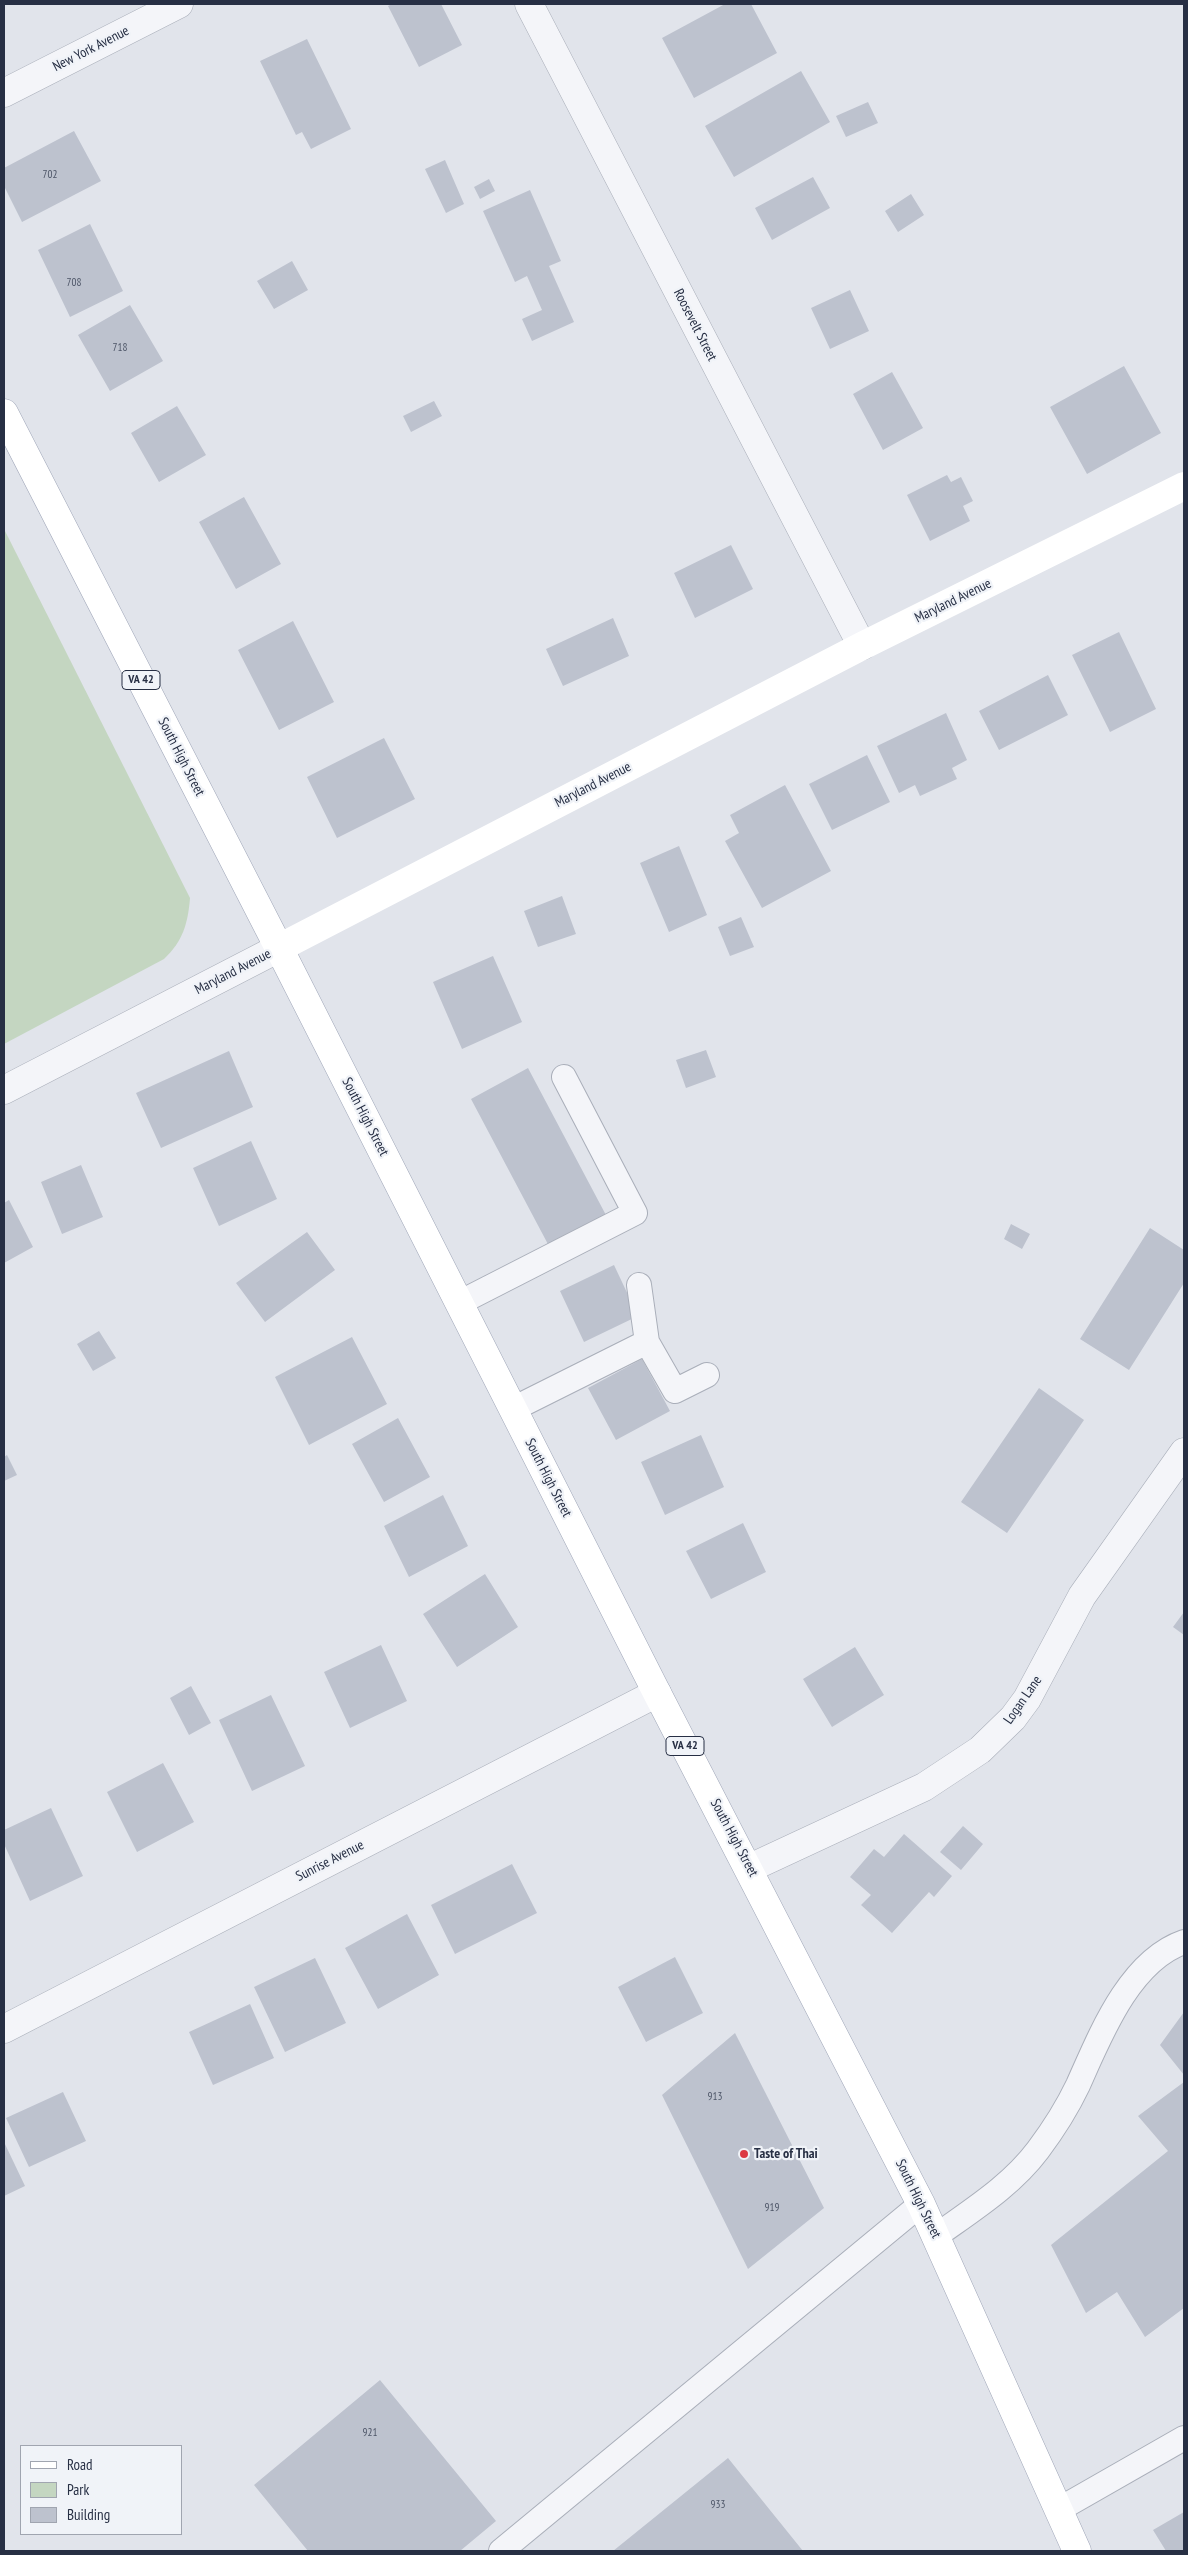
<!DOCTYPE html>
<html>
<head>
<meta charset="utf-8">
<style>
	body { margin:0 }
	#map { position:relative; width:1188px; height:2555px; overflow:hidden; background:#e1e4eb; font-family:"PT Sans Narrow",sans-serif }
	canvas { display:block }
	.frame { position:absolute; inset:0; border:5px solid #272f44; pointer-events:none }
	.legend { position:absolute; left:20px; top:2445px; width:162px; height:90px; box-sizing:border-box; background:#f0f3f8; border:1px solid #a0a5b0; margin:0; padding:6px 9px; list-style:none; font-size:15px; color:#272f44 }
	.legend li { display:flex; align-items:center; gap:10px; height:25px }
	.legend b { width:25px; border:1px solid #a0a5b0 }
</style>
</head>
<body>
<div id="map">
<canvas width="1188" height="2555"></canvas>
<div class="frame"></div>
<ul class="legend">
<li><b style="height:6px;background:#fff"></b>Road</li>
<li><b style="height:14px;background:#c4d6c1"></b>Park</li>
<li><b style="height:14px;background:#bdc2ce"></b>Building</li>
</ul>
</div>
<script>
const context = document.querySelector('canvas').getContext('2d');
context.lineJoin = 'round';
function paint(path, color) { context.fillStyle = color; context.fill(path, 'evenodd'); }
function strokePath(path, color, width, dash) { context.strokeStyle = color; context.lineWidth = width; context.lineCap = dash ? 'butt' : 'round'; context.setLineDash(dash || []); context.stroke(path); }
function write(font, color, halo, rows, align = 'center') {
  context.font = font + ' "PT Sans Narrow",sans-serif'; context.lineWidth = 4.5; context.setLineDash([]); context.textBaseline = 'middle'; context.strokeStyle = halo; context.fillStyle = color; for (const [text, x, y, turn = 0] of rows) {
    context.save(); context.translate(x, y); context.rotate((+turn || 0) * Math.PI / 180); context.textAlign = isNaN(turn) ? turn : align; if (halo) context.strokeText(text, 0, 0); context.fillText(text, 0, 0); context.restore();
  }
}
paint(new Path2D(`
	M4,529L190,898C188,923 183,941 164,959L4,1044Z`), '#c4d6c1');
paint(new Path2D(`
	M392,4H441L462,45L419,67L388,6Z
	M725,4H751L777,53L694,98L662,38Z
	M307,39L351,129L311,149L302,132L296,135L260,61Z
	M801,71L830,122L734,177L705,126Z
	M868,102L878,123L846,137L836,116Z
	M74,131L101,181L22,222L4,186V168Z
	M445,160L464,204L446,213L425,169Z
	M813,177L830,208L772,240L755,208Z
	M489,179L495,191L480,199L474,187Z
	M530,190L561,261L549,266L574,322L532,341L522,319L542,310L527,276L515,282L483,211Z
	M911,194L924,215L898,232L885,211Z
	M90,224L123,291L70,317L38,250Z
	M292,261L308,290L274,309L257,281Z
	M850,290L869,331L830,349L811,308Z
	M130,305L163,361L110,391L78,335Z
	M1124,366L1161,433L1087,474L1050,407Z
	M892,372L923,428L883,450L853,394Z
	M434,401L442,416L411,432L403,416Z
	M177,406L206,455L159,482L131,433Z
	M947,475L951,482L961,477L973,501L963,506L970,521L930,541L907,495Z
	M244,497L281,564L236,589L199,522Z
	M731,545L753,589L695,618L674,573Z
	M613,618L629,656L563,686L546,649Z
	M293,621L334,702L279,730L238,650Z
	M1119,632L1156,709L1110,732L1072,655Z
	M1048,675L1068,715L999,750L979,711Z
	M946,713L967,760L952,768L957,779L920,796L915,785L899,793L877,746Z
	M384,738L415,799L337,838L307,777Z
	M867,755L890,802L832,830L809,784Z
	M785,785L831,871L762,908L725,841L739,833L730,815Z
	M679,846L707,915L669,932L640,863Z
	M562,896L576,934L538,947L524,911Z
	M741,917L754,947L730,956L718,927Z
	M493,956L522,1022L462,1049L433,982Z
	M706,1050L716,1077L686,1088L676,1060Z
	M229,1051L253,1107L161,1148L136,1093Z
	M528,1068L607,1217L550,1248L471,1099Z
	M251,1141L277,1199L219,1226L193,1168Z
	M81,1165L103,1217L62,1234L41,1182Z
	M9,1200L33,1247L4,1263V1203Z
	M1011,1224L1030,1234L1022,1249L1004,1239Z
	M1150,1228L1184,1250V1283L1129,1370L1080,1339Z
	M307,1232L335,1270L265,1322L236,1283Z
	M614,1265L638,1316L584,1342L560,1291Z
	M99,1331L116,1358L93,1371L77,1344Z
	M352,1337L387,1404L309,1445L275,1377Z
	M642,1359L670,1411L616,1440L588,1388Z
	M1039,1388L1084,1420L1007,1533L961,1502Z
	M398,1418L430,1477L384,1502L352,1444Z
	M701,1435L724,1487L665,1515L641,1462Z
	M7,1455L17,1475L4,1481V1457Z
	M443,1495L468,1546L409,1577L384,1526Z
	M743,1523L766,1572L711,1599L686,1551Z
	M485,1574L518,1627L457,1667L423,1614Z
	M1184,1612V1635L1173,1627Z
	M381,1645L407,1701L350,1728L324,1672Z
	M855,1647L884,1695L832,1727L803,1679Z
	M191,1686L211,1723L189,1735L170,1698Z
	M271,1695L305,1766L252,1791L219,1720Z
	M163,1763L194,1822L137,1852L107,1792Z
	M51,1808L83,1876L30,1901L4,1844V1830Z
	M963,1826L983,1844L961,1870L940,1852Z
	M904,1834L952,1876L934,1897L929,1892L892,1933L861,1905L871,1895L850,1877L874,1849L884,1857Z
	M512,1864L537,1913L455,1954L431,1905Z
	M407,1914L439,1975L378,2009L345,1948Z
	M675,1957L703,2013L646,2042L618,1987Z
	M315,1958L346,2023L285,2052L254,1987Z
	M250,2004L274,2058L213,2085L189,2032Z
	M1184,2012V2075L1160,2045Z
	M735,2033L824,2208L748,2269L662,2095Z
	M1184,2082V2308L1145,2337L1117,2292L1086,2313L1051,2245L1168,2151L1138,2116Z
	M63,2092L86,2141L29,2167L6,2118Z
	M4,2142L25,2186L4,2196Z
	M380,2380L496,2521L460,2551H308L254,2485Z
	M728,2458L803,2551H613Z
	M1184,2512V2551H1166L1153,2530Z`), '#bdc2ce');
const lane = new Path2D(`
	M459,1303L635,1213L564,1077
	M647,1342L675,1391L707,1375
	M513,1409L647,1342L639,1285
	M936,2236C972,2210 1011,2186 1038,2150C1053,2130 1067,2108 1078,2085C1100,2036 1129,1961 1184,1942
	M1058,2510L1184,2438
	M501,2551L921,2204`);
const street = new Path2D(`
	M529,4L862,646
	M4,93L179,4
	M4,1090L279,948
	M750,1868L924,1787L980,1750L1013,1718L1027,1699L1082,1596L1184,1452
	M4,2029L657,1693`);
const primary = new Path2D(`
	M4,413L279,948L657,1693L921,2204L1077,2551`);
strokePath(lane, '#a9aeb9', 26);
strokePath(street, '#a9aeb9', 29);
strokePath(primary, '#9fa6b8', 29);
strokePath(lane, '#f4f5f9', 24);
strokePath(street, '#f4f5f9', 28);
strokePath(new Path2D(`
	M279,948L862,646L1184,486`), '#fff', 28);
strokePath(primary, '#fff', 28);
for (const [x, y, r, color] of [
	[744,2154,5,"#dc3943"]
]) { const dot = new Path2D(); dot.arc(x, y, r, 0, 2 * Math.PI); context.fillStyle = color; context.fill(dot); strokePath(dot, '#f0f3f8', 2); }
write('11px', '#4c5466', null, [
	["702",50,175],
	["708",74,283],
	["718",120,348],
	["913",715,2097],
	["919",772,2208],
	["921",370,2433],
	["933",718,2505]
]);
for (const [x, y, w] of [
	[141,680,38],
	[685,1746,38]
]) { const box = new Path2D(); box.roundRect(x - w / 2, y - 9.5, w, 19, 4); context.fillStyle = '#f0f3f8'; context.fill(box); strokePath(box, '#272f44', 1); }
write('bold 12px', '#272f44', null, [
	["VA 42",141,680],
	["VA 42",685,1746]
]);
write('14px', '#272f44', '#f0f3f8', [
	["New York Avenue",91,49,-27],
	["Roosevelt Street",695,325,63],
	["Maryland Avenue",953,601,-26],
	["South High Street",181,757,63],
	["Maryland Avenue",593,785,-27],
	["Maryland Avenue",233,972,-27],
	["South High Street",365,1117,63],
	["South High Street",548,1478,63],
	["Logan Lane",1023,1700,-55],
	["South High Street",734,1838,62],
	["Sunrise Avenue",330,1861,-27],
	["South High Street",918,2199,64]
]);
write('bold 14px', '#272f44', '#f0f3f8', [
	["Taste of Thai",754,2154]
], 'left');
</script>
</body>
</html>
